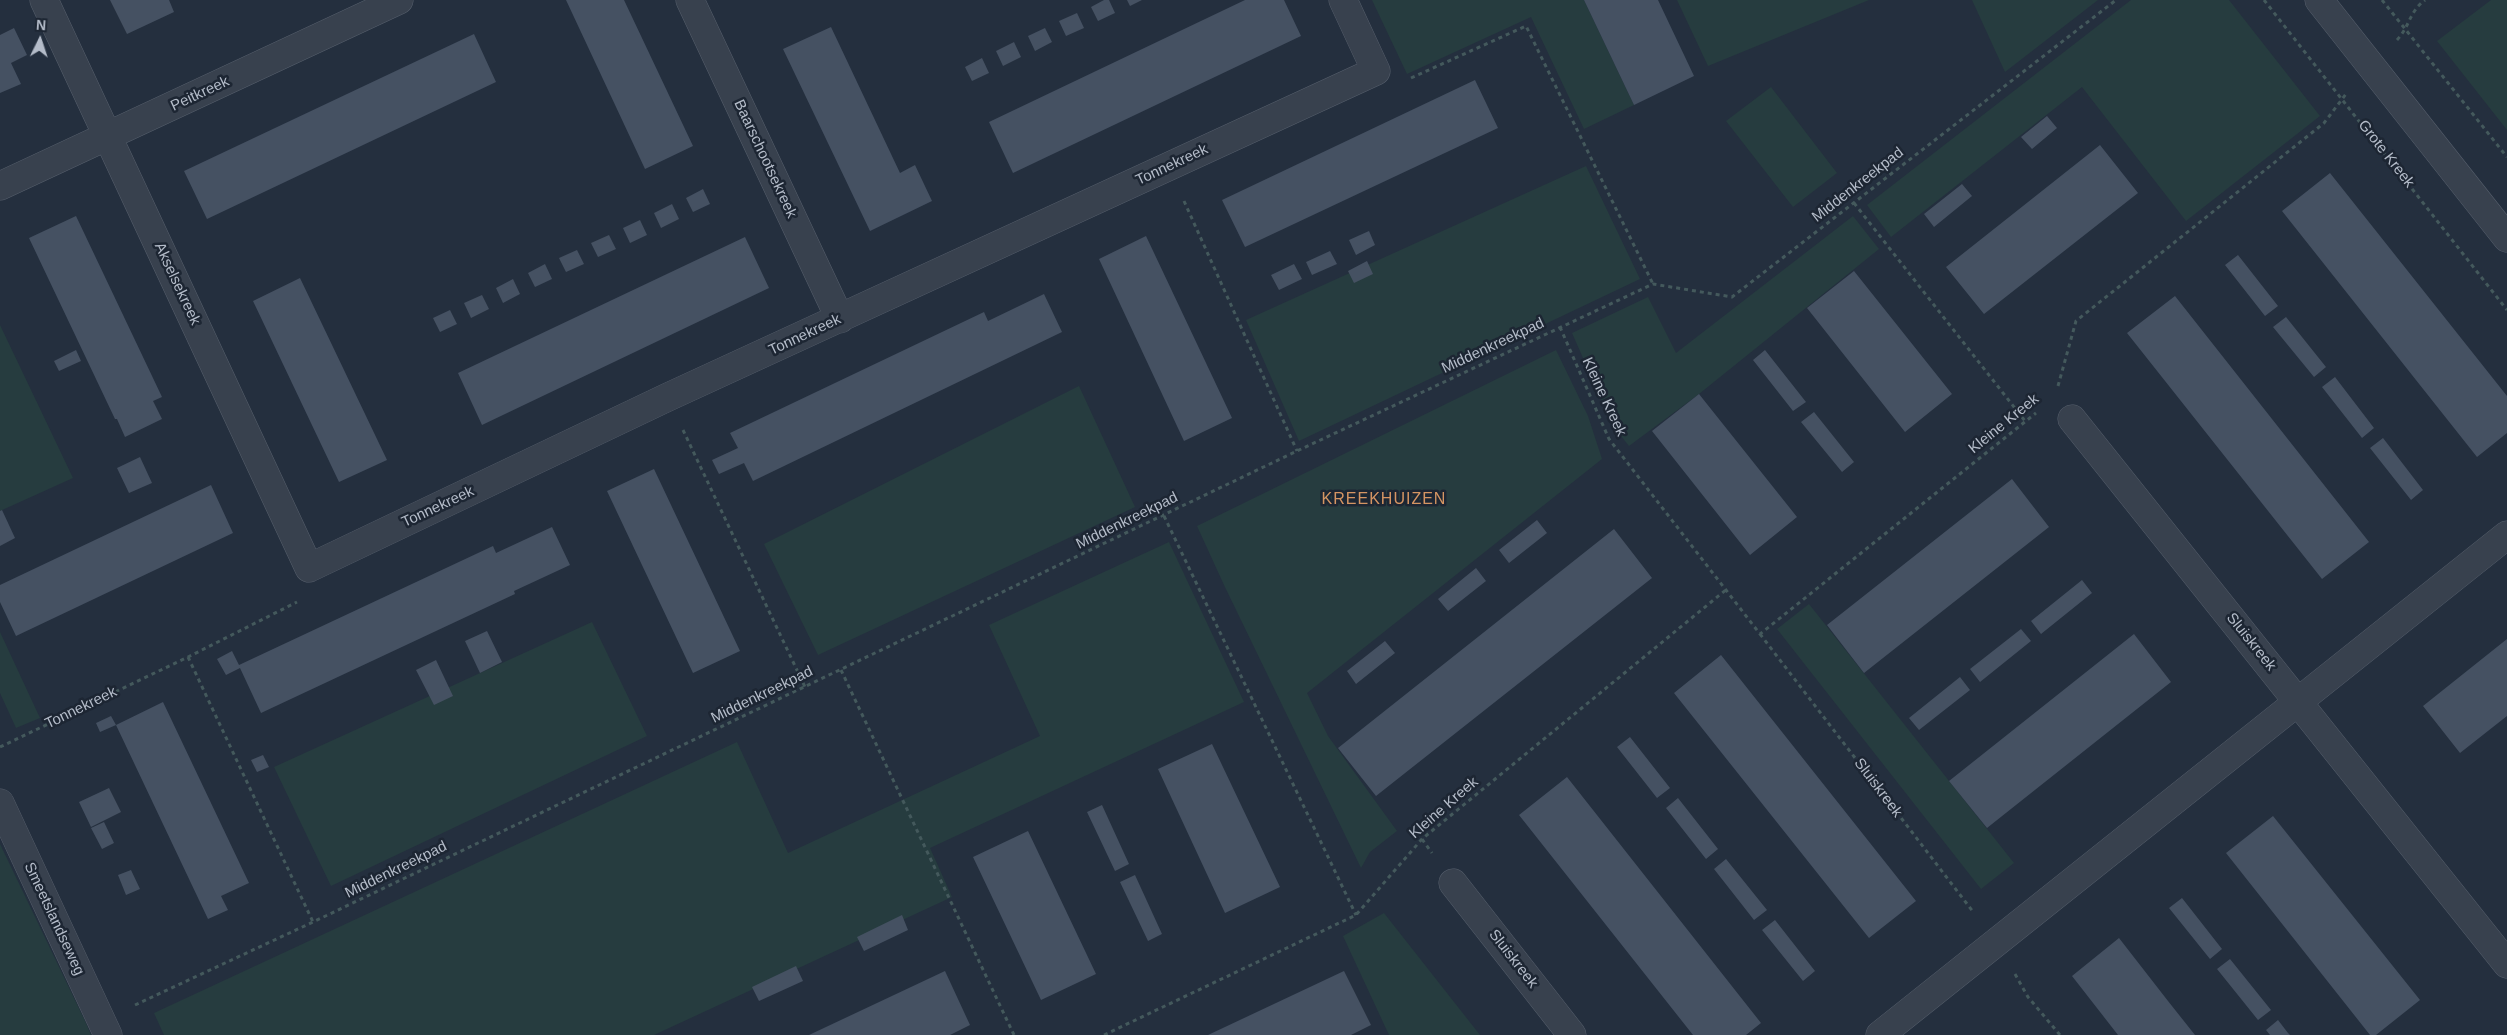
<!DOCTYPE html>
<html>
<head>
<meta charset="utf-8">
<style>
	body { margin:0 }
	#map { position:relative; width:2507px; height:1035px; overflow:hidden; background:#242f3e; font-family:Arial,sans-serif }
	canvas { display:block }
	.north { position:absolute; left:15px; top:15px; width:50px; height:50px; -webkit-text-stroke:4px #1d2633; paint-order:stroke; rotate:4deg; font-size:14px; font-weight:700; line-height:20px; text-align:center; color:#b4bcc9 }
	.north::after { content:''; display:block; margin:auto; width:18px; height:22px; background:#b4bcc9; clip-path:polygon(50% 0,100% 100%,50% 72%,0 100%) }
</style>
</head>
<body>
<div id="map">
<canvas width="2507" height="1035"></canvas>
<div class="north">N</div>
</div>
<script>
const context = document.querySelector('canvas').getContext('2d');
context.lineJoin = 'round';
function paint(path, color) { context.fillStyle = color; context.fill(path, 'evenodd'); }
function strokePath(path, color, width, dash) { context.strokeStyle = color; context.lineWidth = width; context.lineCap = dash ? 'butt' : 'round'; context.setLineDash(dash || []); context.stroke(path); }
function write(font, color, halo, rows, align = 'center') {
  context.font = font + ' Arial,sans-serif'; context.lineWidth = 5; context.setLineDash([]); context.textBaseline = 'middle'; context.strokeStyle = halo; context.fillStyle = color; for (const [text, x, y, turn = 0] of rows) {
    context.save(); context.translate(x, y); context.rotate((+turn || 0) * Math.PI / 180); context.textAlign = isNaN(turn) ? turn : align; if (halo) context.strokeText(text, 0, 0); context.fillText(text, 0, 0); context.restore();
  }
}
paint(new Path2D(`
	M1372,0H1584L1634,105L1584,129L1531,17L1407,74Z
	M1677,0H1869L1708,66Z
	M1972,0H2098L2005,72Z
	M2131,0H2229L2320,116L2186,221L2082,87L1891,237L1867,205Z
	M2491,0H2507V130L2437,41Z
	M1771,87L1837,173L1793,207L1726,121Z
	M1586,166L1640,279L1299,441L1246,320Z
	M1853,216L1879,249L1699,394L1629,446L1613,426L1572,333L1648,297L1676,353Z
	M0,325L73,478L0,511Z
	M1556,350L1588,416L1602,459L1307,693L1328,736L1397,831L1370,852L1361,868L1224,585L1197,526Z
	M1079,386L1135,507L818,655L764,544Z
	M1169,542L1244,702L930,848L952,897L654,1035H164L154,1013L737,742L788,853L1040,736L989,625Z
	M1809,604L2014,863L1981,889L1777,629Z
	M592,622L647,736L331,886L274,767Z
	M0,632L40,718L16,728L0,693Z
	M0,844L85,1021L91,1035H0Z
	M1384,913L1480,1035H1389L1343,936Z`), '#263c3f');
paint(new Path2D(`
	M110,0H169L174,12L127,34Z
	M566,0H624L693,146L645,169Z
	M1104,0H1109L1115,13L1098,21L1091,7Z
	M1127,0H1142L1130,6Z
	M1245,0H1284L1301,36L1013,173L989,122Z
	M1584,0H1658L1694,76L1634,105Z
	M1077,13L1084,28L1066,36L1059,21Z
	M831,27L900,173L915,165L932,201L870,231L783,49Z
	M14,28L27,55L11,63L21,84L0,93V35Z
	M1045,28L1052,42L1035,51L1028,36Z
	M474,34L496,82L207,219L184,171Z
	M1014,42L1021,57L1003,66L996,51Z
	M982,58L989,73L972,81L965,67Z
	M1475,80L1498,128L1245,247L1222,200Z
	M2047,116L2057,128L2032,149L2021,137Z
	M2100,145L2138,193L1984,314L1946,267Z
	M2330,173L2507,396V433L2477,457L2282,211Z
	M1962,184L1972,196L1934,227L1924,214Z
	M703,189L710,204L693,212L686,198Z
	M672,204L679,219L661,228L654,213Z
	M76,216L162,397L153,401L162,419L125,437L117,419H115L29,238Z
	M640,220L647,235L630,243L623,228Z
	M1369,231L1375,245L1356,255L1349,240Z
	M609,235L616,249L598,257L591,243Z
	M1146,236L1232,418L1184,441L1099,259Z
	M745,237L769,288L482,425L458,373Z
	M577,250L584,264L566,272L559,258Z
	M1330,251L1337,264L1312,275L1306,262Z
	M2238,255L2278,306L2265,316L2225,265Z
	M1367,261L1373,274L1354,283L1348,271Z
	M545,264L552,279L535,287L528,273Z
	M1294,264L1302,279L1279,290L1271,275Z
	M1854,271L1952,394L1905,432L1807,308Z
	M300,278L387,460L339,482L253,301Z
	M513,279L520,294L503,303L496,288Z
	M1044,294L1062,332L753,481L744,463L719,474L712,460L738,448L730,433L984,312L988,321Z
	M482,295L489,309L471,318L464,303Z
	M2175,296L2369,542L2322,579L2127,333Z
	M450,310L457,324L440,332L433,318Z
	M2286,317L2326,367L2314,377L2273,327Z
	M76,350L81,361L59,371L54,361Z
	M1765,350L1806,402L1793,411L1753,360Z
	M2335,377L2374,428L2362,438L2322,387Z
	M1699,394L1797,517L1750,555L1652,431Z
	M1814,412L1854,462L1842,472L1801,422Z
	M2383,438L2423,490L2411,500L2370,448Z
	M140,457L152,483L129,493L117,468Z
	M654,469L740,651L693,673L607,491Z
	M2012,479L2049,527L1864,673L1827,625Z
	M211,485L233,533L16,636L0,602V585Z
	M2,510L15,538L0,546V511Z
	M1537,520L1547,533L1509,563L1499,550Z
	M552,527L570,565L514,591L515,594L261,713L240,668L226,675L217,659L232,651L239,665L493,546L496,553Z
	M1614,529L1652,578L1376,796L1338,748Z
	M1476,568L1486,581L1448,611L1438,599Z
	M2082,580L2092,593L2041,634L2031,621Z
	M2021,629L2031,641L1980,682L1970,669Z
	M487,631L502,662L480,673L465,641Z
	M2134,634L2171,682L1987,828L1949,781Z
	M2507,639V716L2460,753L2423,706Z
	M1385,641L1395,653L1356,684L1347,671Z
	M1721,655L1916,901L1869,938L1674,693Z
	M436,660L453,696L434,705L416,670Z
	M1960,677L1970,690L1919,730L1909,718Z
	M163,702L249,883L221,896L228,910L208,919L116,725Z
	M111,716L116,725L100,732L96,723Z
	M1630,737L1670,788L1657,798L1617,747Z
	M1212,744L1280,887L1225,913L1158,769Z
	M263,755L269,767L257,772L251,760Z
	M1567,777L1761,1023L1746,1035H1693L1519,815Z
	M109,788L121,812L91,827L79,802Z
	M1678,798L1718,849L1706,859L1666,808Z
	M1102,805L1129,864L1115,871L1087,812Z
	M2273,816L2420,1000L2376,1035H2370L2226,853Z
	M104,822L114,843L102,849L91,828Z
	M1028,831L1096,974L1041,1000L973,857Z
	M1726,859L1767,910L1754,920L1714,869Z
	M131,870L140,889L126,895L118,875Z
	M1135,875L1162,934L1148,941L1120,882Z
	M2182,898L2222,949L2210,959L2169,908Z
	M902,915L908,930L864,951L857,937Z
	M1775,920L1815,971L1803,981L1762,930Z
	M2119,938L2168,1001L2195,1035H2118L2072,976Z
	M2230,959L2271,1010L2258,1020L2217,969Z
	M796,966L803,981L759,1001L752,987Z
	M945,971L970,1025L950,1035H809Z
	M1344,971L1371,1025L1351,1035H1208Z
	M2278,1020L2288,1033L2290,1035H2270L2266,1030Z`), '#455162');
const minor = new Path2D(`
	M44,0L309,568L668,397L1376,71L1343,0
	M690,0L840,319
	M0,186L399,0
	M2072,419L2507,964
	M0,803L108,1035
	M1453,883L1572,1035
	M1880,1035L2507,535`);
const tertiary = new Path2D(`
	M2319,0L2507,238`);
strokePath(minor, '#565f6c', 29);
strokePath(tertiary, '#565f6c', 29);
strokePath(new Path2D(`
	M2264,0L2507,310
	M2382,0L2507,157
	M2397,40C2410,26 2409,12 2425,0
	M1411,78L1526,26L1653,284
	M1184,201L1297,451
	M1854,203L2025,421
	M1560,327L1609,439L1760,634L2036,413
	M2058,386L2076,321L2324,123L2346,94
	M683,430L805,687
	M1164,516L1356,915
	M1760,634L1974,913
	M188,657L313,922
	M841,670L1014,1035
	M0,747L188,657L297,602
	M1422,839L1432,853
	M2015,974L2028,997L2060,1035
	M135,1005L313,922L1297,451L1653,284L1732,297L2116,0
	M1104,1035L1356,915L1422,839L1727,589`), '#44595c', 3, [4, 4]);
strokePath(minor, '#38414e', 28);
strokePath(tertiary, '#38414e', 28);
write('15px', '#b4bcc9', '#1d2633', [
	["Peitkreek",200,94,-25],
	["Grote Kreek",2386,154,52],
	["Baarschootsekreek",765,159,65],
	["Tonnekreek",1172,165,-25],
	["Middenkreekpad",1858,185,-38],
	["Akselsekreek",177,284,65],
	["Tonnekreek",805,335,-25],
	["Middenkreekpad",1493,346,-25],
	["Kleine Kreek",1604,397,65],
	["Kleine Kreek",2004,424,-39],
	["Tonnekreek",438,507,-25],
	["Middenkreekpad",1127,521,-26],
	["Sluiskreek",2251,642,51],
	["Middenkreekpad",762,695,-26],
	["Tonnekreek",81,708,-26],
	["Sluiskreek",1878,788,53],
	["Kleine Kreek",1444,808,-41],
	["Middenkreekpad",396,870,-26],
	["Smeetslandseweg",54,919,65],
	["Sluiskreek",1513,959,52]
]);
context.letterSpacing = '1px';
write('16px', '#d59563', '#1d2633', [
	["KREEKHUIZEN",1384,500]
]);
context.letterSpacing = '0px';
</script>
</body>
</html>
